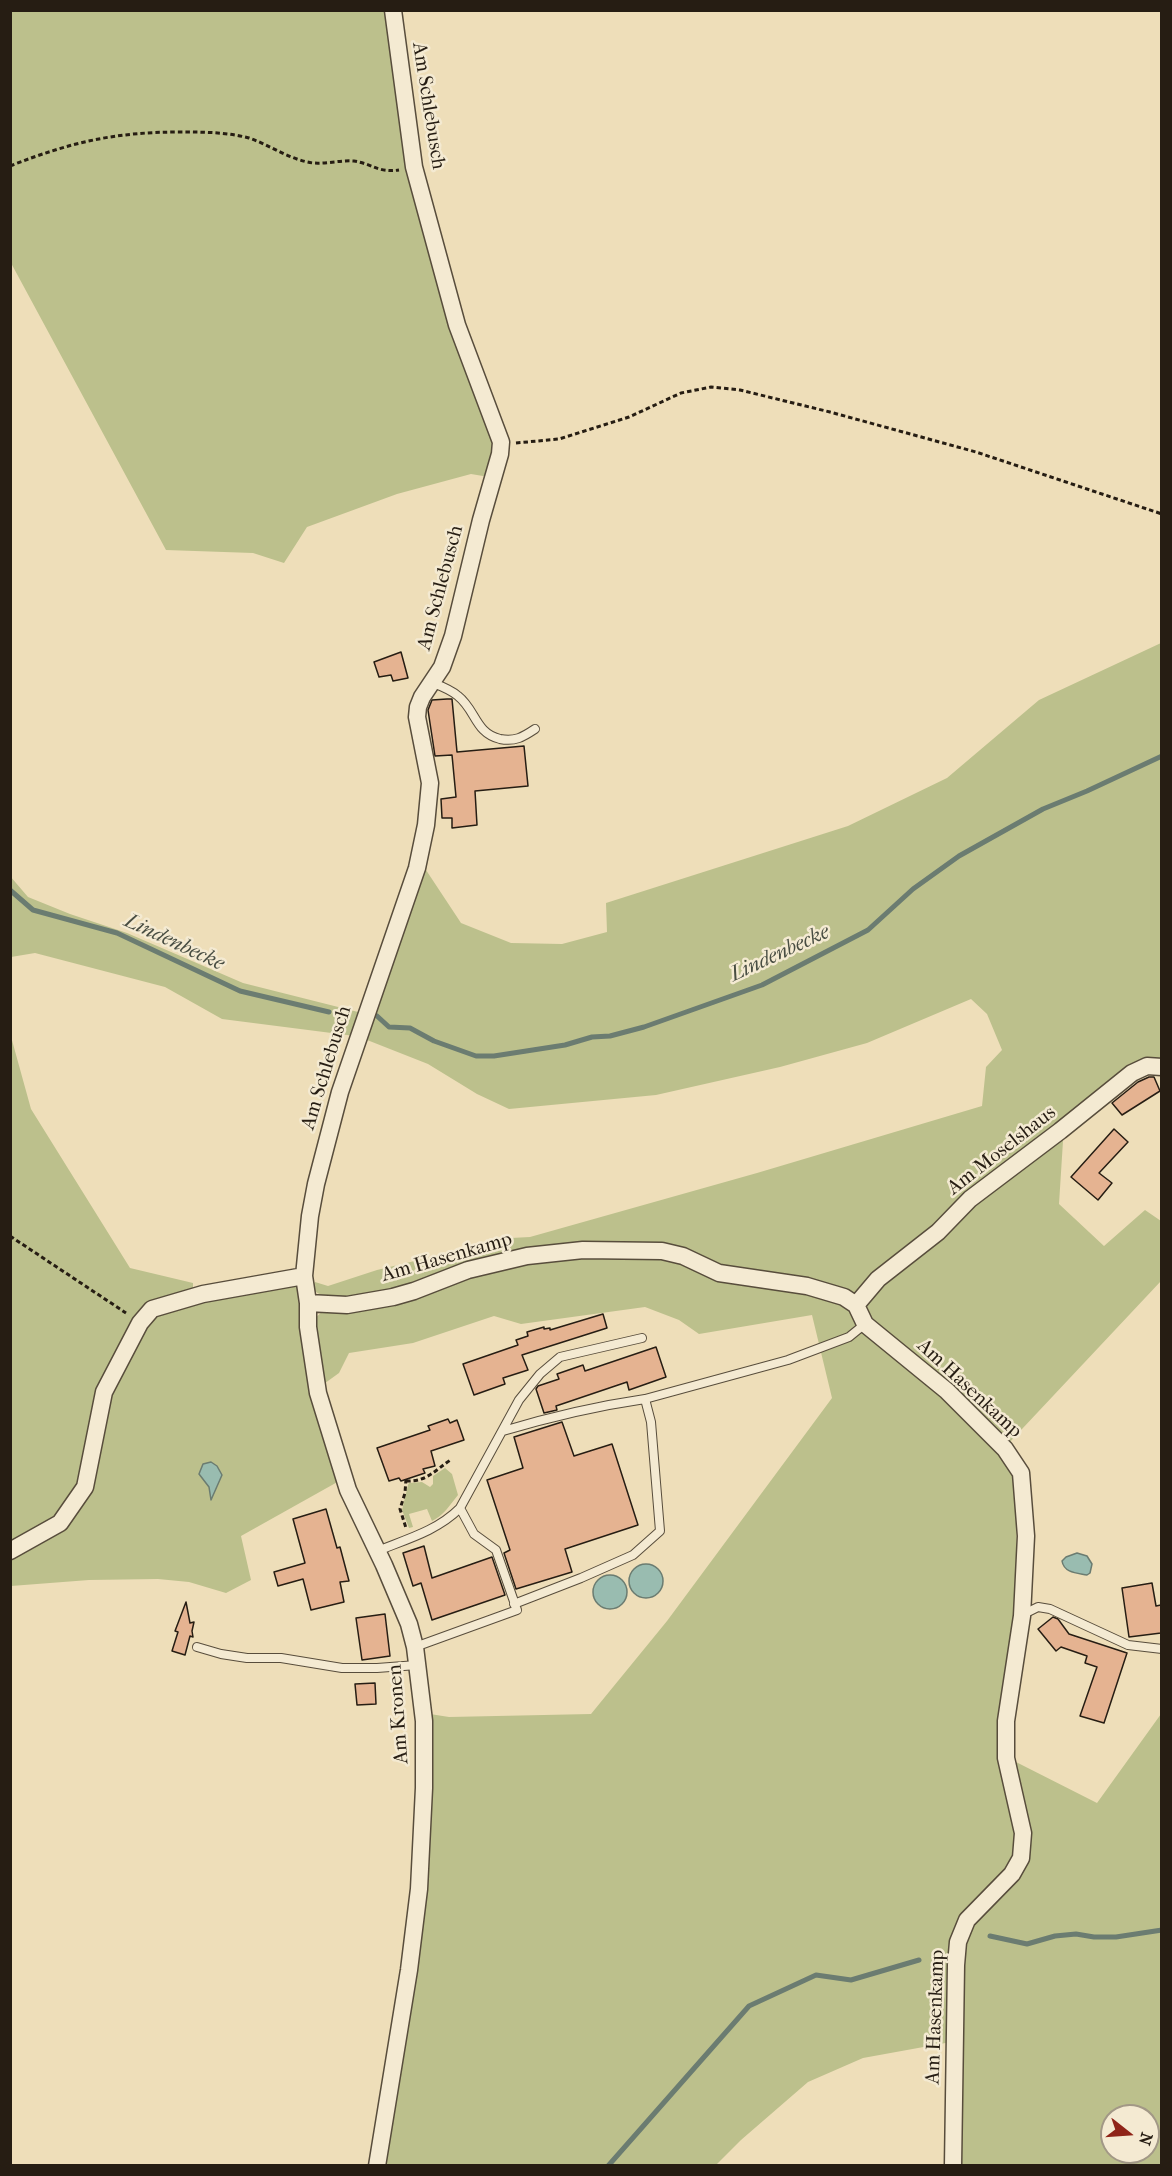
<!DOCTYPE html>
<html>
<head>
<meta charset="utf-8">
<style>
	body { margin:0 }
	#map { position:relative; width:1172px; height:2176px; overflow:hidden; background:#eedeb9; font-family:"IM FELL French Canon",serif }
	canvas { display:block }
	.frame { position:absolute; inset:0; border:12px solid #261d13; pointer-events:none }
	.north { position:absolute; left:1100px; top:2104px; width:60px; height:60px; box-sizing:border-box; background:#f4ead2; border:2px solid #a29886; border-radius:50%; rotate:107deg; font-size:16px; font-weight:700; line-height:24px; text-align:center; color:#261d13 }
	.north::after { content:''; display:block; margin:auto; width:21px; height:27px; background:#8f2418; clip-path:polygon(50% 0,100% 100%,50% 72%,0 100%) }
</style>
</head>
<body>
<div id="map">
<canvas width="1172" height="2176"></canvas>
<div class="frame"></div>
<div class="north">N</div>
</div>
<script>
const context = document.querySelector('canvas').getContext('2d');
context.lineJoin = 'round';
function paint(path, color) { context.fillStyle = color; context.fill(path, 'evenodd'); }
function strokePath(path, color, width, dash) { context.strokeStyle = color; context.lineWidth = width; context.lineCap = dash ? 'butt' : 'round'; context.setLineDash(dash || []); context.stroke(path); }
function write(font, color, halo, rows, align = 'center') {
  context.font = font + ' "IM FELL French Canon",serif'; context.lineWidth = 5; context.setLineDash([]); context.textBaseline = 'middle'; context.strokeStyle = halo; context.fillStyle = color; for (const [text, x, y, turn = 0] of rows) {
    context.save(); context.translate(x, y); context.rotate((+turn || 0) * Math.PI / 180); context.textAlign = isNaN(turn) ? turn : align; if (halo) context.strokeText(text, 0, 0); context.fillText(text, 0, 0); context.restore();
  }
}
paint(new Path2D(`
	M10,11H389L406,135L495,437L489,477L471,474L397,494L307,527L284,563L253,553L166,550L11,263Z
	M1161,643V1064L1055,1132L1063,1141L1059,1204L1104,1246L1145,1210L1161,1221V1281L1007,1445L1003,1453L1017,1480L1016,1606L1006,1680L1018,1834L1014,1857L1001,1878L965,1919L951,2042L863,2058L808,2082L741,2140L716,2165H382L430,1714L449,1717L591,1714L667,1621L832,1398L812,1315L699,1334L679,1320L645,1307L521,1324L494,1316L413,1343L349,1353L339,1373L321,1386L312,1321L324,1310L405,1290C383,1294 327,1308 312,1288L315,1282L328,1286L377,1270L511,1238L530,1237L757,1173L982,1106L986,1067L1002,1050L987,1014L971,999L867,1043L780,1067L656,1095L509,1109L477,1094L428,1064L362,1038L426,848L430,849L426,870L461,923L511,943L562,944L607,932L606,903L848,826L947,778L1039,700Z
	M10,876L28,897L70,914L127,933L243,983L362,1013L355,1036L222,1019L165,987L35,953L11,957Z
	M10,1033L31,1109L130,1268L193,1283V1293L129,1332L81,1487L57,1520L10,1548Z
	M294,1286L300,1288L341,1480L241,1536L251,1580L226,1593L189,1582L158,1579L89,1580L11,1586L10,1555L89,1490L107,1394L144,1326L163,1309Z
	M445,1468L452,1474L458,1495C450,1505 443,1516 432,1521L427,1509L409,1514L413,1527L409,1528L402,1510L408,1485L409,1483L422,1482L430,1487L433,1484V1476Z
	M1161,1714V2165L958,2166L959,1945L975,1919L1013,1879L1029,1824L1016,1762L1097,1803ZM1112,2116H1148V2152H1112Z`), '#bcc08c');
const water = new Path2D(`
	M211,1462L217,1466L222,1475L211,1500L209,1487L199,1474L203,1464Z
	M1077,1553L1087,1556L1092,1564L1090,1573L1087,1575C1077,1573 1064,1573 1062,1561L1066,1557Z
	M629 1581a17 17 0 1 1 34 0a17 17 0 1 1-34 0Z
	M593 1592a17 17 0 1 1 34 0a17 17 0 1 1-34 0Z`);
paint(water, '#99bcb0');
strokePath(water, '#6b7c71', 1.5);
strokePath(new Path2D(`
	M10,890L33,910L117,933L240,991L329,1012
	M377,1016L389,1027L410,1028L434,1041L476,1056H494L565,1045L592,1037L610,1036L644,1027L762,985L868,930L913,889L959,856L1043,809L1087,791L1162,756
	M990,1936L1027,1944L1055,1936L1076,1934L1094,1937H1116L1162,1930
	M608,2166L749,2006L816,1975L851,1980L919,1960`), '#6b7c71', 5);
const building = new Path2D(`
	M401,652L408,678L393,681L391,675L379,677L374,662Z
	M447,699H452L457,752L524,746L528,786L475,791L477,825L452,828V818H442L441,799L456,797L452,755L435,756L428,710L432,700Z
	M1149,1077H1154L1160,1091L1122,1115L1112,1103L1138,1082Z
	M1114,1129L1128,1142L1099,1173L1112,1183L1098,1200L1071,1177Z
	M603,1314L607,1328L522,1355L528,1370L503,1378L505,1384L474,1395L463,1364L518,1345L516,1340L528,1336L527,1332L544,1327V1329L550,1328V1330Z
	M656,1347L666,1377L629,1390L627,1382L556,1406L557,1410L544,1413L536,1389L538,1386L559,1379L557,1374L583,1365L585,1371Z
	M448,1419L450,1423L457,1420L464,1440L431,1451L435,1466L423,1469L425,1473L401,1481L399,1478L389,1481L377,1448L430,1430L428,1426Z
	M562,1422L574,1456L612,1444L638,1525L565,1549L572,1572L516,1589L504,1553L510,1550L487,1480L523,1468L514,1437Z
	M326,1509L337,1548L340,1547L349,1581L340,1582L344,1602L311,1610L303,1579L278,1586L274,1572L305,1563L293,1519Z
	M424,1546L432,1578L492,1557L505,1595L432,1620L421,1583L413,1586L403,1553Z
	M1152,1583L1156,1606L1161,1605V1633L1129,1637L1122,1588Z
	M186,1602L190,1623L194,1622L192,1631L193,1637L190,1636L185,1655L172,1651L178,1632L175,1631Z
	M385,1614L390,1656L362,1660L356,1618Z
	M1053,1617L1058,1619L1069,1634L1127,1653L1104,1723L1080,1716L1097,1667L1085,1663L1087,1656L1061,1647L1056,1651L1038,1629Z
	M375,1683L376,1704L357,1705L355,1684Z`);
paint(building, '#e5b391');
strokePath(building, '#261d13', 1.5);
const lane = new Path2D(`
	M433,683C441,686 451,690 458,696C476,710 475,733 500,739C515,742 523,737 535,729
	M645,1399L788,1360L849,1337L865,1324
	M503,1431C550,1417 597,1406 645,1399L651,1422L660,1531L633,1555L581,1578L514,1604
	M460,1508L519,1400L540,1374L560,1357L642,1338
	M377,1551C407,1539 437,1531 460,1508L474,1534L496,1550L517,1610L415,1647
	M1022,1615L1038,1607L1050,1609L1128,1645L1162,1649
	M197,1647L221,1654L247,1658H281L342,1668H377L417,1665`);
const street = new Path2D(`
	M308,1303L347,1305L393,1297L414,1291L468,1270L527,1256L583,1250L662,1251L683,1256L719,1273L807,1286L844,1297L856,1305L865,1324L947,1391L1005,1449L1021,1473L1026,1536L1022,1616L1006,1721V1758L1023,1833L1021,1858L1012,1874L967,1920L958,1942L956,1965L953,2166
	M856,1305L878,1279L938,1232L970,1199L1060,1131L1132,1073L1147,1066L1162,1067
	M10,1551L60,1523L85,1487L104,1392L140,1323L152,1309L203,1294L304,1276
	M377,2166L409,1970L419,1889L424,1788V1721L415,1647L409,1624L384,1565L348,1490L318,1393L308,1327V1303L304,1276L310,1216L316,1184L340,1092L417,868L426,825L430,783L417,717L418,707L422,697L442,667L453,636L481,520L500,454L501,442L457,325L414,167L393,10`);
strokePath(lane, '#584d3c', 10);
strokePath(street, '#584d3c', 19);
strokePath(new Path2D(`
	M10,166C71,142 115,132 180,132C203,132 226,132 249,138C270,145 290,160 313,163C327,164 341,160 354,161C373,164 378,173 399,170
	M516,443L559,439L629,417L681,393L711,387L740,390L830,412L976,452L1162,514
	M10,1236L126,1313
	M406,1479L405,1493L400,1509L406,1528
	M406,1481C427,1482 435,1470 452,1459`), '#261d13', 3, [4.5, 3]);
strokePath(lane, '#f4ead2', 8);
strokePath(street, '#f4ead2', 16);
write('20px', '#261d13', '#f4ead2', [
	["Am Schlebusch",428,106,81],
	["Am Schlebusch",441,588,-75],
	["Am Schlebusch",327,1068,-73],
	["Am Moselshaus",1002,1151,-38],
	["Am Hasenkamp",447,1258,-16],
	["Am Hasenkamp",969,1389,43],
	["Am Kronen",399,1714,-94],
	["Am Hasenkamp",936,2017,-88]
]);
write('italic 21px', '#484d42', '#f4ead2', [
	["Lindenbecke",174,943,25],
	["Lindenbecke",780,954,-25]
]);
</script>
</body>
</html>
